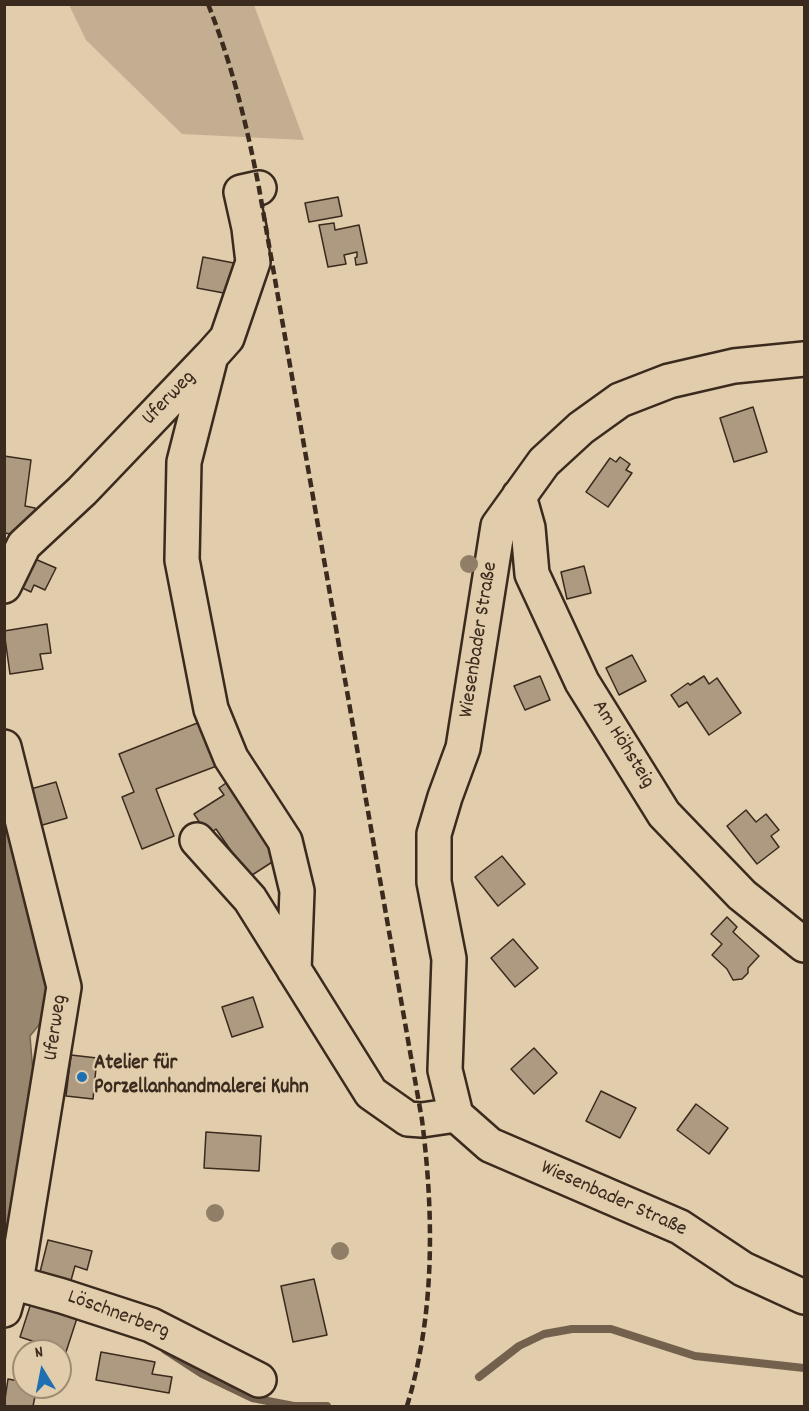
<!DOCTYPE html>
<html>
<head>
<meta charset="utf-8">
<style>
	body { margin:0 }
	#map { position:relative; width:809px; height:1411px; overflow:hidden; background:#e1ccab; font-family:Dekko,sans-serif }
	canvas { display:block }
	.frame { position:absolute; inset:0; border:6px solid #3b2a1e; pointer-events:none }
	.north { position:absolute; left:12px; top:1339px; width:60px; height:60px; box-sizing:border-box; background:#e1ccab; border:2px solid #9f8b73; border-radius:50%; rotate:350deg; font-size:16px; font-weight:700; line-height:24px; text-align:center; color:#3b2a1e }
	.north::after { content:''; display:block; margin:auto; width:21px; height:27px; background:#1f6fb2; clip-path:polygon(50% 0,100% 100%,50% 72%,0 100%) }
</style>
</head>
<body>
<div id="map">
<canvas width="809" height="1411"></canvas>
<div class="frame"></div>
<div class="north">N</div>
</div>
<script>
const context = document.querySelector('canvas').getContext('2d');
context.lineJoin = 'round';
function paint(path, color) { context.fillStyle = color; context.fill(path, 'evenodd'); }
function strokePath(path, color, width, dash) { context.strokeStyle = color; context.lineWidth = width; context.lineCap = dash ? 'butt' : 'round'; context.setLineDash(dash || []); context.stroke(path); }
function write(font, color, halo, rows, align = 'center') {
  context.font = font + ' Dekko,sans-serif'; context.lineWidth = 4.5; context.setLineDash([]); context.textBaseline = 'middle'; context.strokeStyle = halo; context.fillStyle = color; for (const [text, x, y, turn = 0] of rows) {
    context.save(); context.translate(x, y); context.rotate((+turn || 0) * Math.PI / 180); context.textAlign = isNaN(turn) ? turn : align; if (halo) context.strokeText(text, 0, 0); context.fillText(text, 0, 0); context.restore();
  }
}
paint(new Path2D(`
	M69,5H254L304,140L182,134L86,40Z`), '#c3ae91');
const water = new Path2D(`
	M5,805L35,911L51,1010L30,1036L33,1073L5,1263Z`);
paint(water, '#99866e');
strokePath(water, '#73614e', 1.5);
strokePath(new Path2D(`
	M165,1350L202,1374L252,1398L294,1406H327
	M479,1377L519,1346L544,1334L572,1329H611L695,1356L804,1368`), '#73614e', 8);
const building = new Path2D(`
	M338,197L342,216L309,222L305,203Z
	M334,223L335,230L359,225L367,263L356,265L355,258L357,257V252L344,255L346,264L328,267L319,225Z
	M203,257L239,264L229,294L197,288Z
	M753,407L767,452L734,462L720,418Z
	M4,456L31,460L25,506L35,508L33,525L22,523L20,535L4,533Z
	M620,457L630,464L626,470L632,473L608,507L586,492L610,458L616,462Z
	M28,556L56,568L45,590L34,585L31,592L14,584Z
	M584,566L591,593L567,599L561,572Z
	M47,624L51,653L40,654L43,669L10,674L4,631Z
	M632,655L646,681L619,695L606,668Z
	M540,676L550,700L525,710L514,686Z
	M704,676L709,684L717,678L741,713L709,735L687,702L679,707L671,695L688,683L690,685Z
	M205,720L222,764L156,789L174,836L142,849L122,797L134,792L119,754Z
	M56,782L67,818L39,826L27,790Z
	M226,783L231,790L234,788L280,857L249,877L216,829L208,835L194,814L224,795L219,788Z
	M746,810L756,822L766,814L779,830L771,836L779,847L757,864L727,826Z
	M502,856L525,884L498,906L475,877Z
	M727,917L737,927L733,932L759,956L748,968V973L742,979L733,980L727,969L712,955L722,944L711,934Z
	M513,939L538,968L515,987L491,958Z
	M253,997L263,1027L232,1037L222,1007Z
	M534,1048L557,1073L534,1094L511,1069Z
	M71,1055L97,1058L93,1099L66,1096Z
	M601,1091L636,1108L620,1138L586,1121Z
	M696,1104L728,1128L709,1154L677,1130Z
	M206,1132L261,1136L259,1171L204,1168Z
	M48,1240L92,1251L87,1270L75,1266L70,1284L39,1276Z
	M314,1279L327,1335L293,1342L281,1286Z
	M32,1300L78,1315L66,1352L20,1337Z
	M101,1352L155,1362L152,1374L172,1377L169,1393L96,1380Z
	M8,1379L24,1382V1387H37L33,1406H4Z`);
paint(building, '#ae9a80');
strokePath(building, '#3b2a1e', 1.5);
const minor = new Path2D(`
	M211,356L184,462L182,560L211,709L231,758L285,841L297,891L294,970
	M804,359L734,366L669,381L620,400L581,428L544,462L498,526L463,748L445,797L434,834V882L449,959L445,1070L456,1115L490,1145L680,1227L743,1269L804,1297
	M519,496L528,528L532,574L582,682L664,814L742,895L804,945
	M4,586L24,545L82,491L211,356L227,338L253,262L249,228L241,192L259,188
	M4,747L64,987L16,1282L9,1292L4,1310
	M197,840L250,899L371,1093L408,1119L422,1120L456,1115
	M5,1280L62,1296L151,1325L259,1380`);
strokePath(minor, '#3b2a1e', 38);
strokePath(minor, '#e1ccab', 33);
strokePath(new Path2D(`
	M208,4C232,64 247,126 259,188L422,1120C434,1215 435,1314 407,1406`), '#3b2a1e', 4.5, [9, 4.5]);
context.fillStyle = '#917e67';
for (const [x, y] of [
	[469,564],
	[215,1213],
	[340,1251]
]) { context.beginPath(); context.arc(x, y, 9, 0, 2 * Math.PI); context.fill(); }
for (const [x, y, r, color] of [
	[82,1077,6,"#1f6fb2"]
]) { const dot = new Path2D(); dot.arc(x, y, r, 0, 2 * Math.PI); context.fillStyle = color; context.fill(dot); strokePath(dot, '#e1ccab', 2); }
write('21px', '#3b2a1e', '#e1ccab', [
	["Uferweg",170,399,-46],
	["Wiesenbader Straße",480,640,-81],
	["Am Höhsteig",622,745,58],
	["Uferweg",57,1028,-82],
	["Wiesenbader Straße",613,1200,24],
	["Löschnerberg",118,1316,20]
]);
write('bold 21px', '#3b2a1e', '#e1ccab', [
	["Atelier für",94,1065],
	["Porzellanhandmalerei Kuhn",94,1089]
], 'left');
</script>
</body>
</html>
